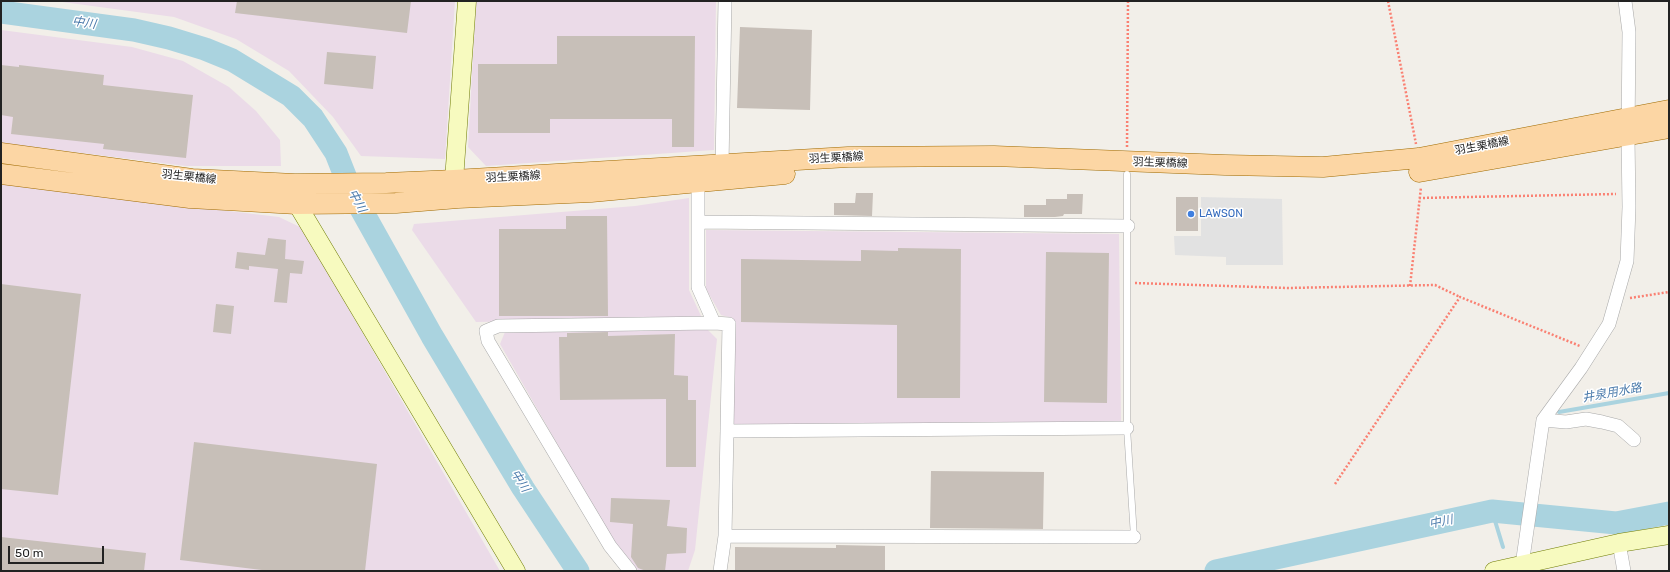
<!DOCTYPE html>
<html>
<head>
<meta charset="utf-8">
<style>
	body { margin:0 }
	#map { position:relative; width:1670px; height:572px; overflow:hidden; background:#f2efe9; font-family:Rubik,sans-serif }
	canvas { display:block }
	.frame { position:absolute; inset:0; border:2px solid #222; pointer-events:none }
	.scale { position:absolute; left:8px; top:546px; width:96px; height:18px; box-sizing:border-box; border:2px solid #222; border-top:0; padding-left:5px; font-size:12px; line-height:14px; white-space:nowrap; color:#222; -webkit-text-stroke:3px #fff; paint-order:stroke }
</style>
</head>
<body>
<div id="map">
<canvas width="1670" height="572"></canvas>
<div class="frame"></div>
<div class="scale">50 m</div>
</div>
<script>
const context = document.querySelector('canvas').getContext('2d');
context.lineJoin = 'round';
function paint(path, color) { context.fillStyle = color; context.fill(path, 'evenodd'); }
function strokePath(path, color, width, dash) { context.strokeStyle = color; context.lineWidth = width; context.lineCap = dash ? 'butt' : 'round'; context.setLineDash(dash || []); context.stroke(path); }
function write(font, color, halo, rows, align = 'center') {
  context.font = font + ' Rubik,"Noto Sans JP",sans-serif'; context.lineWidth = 3; context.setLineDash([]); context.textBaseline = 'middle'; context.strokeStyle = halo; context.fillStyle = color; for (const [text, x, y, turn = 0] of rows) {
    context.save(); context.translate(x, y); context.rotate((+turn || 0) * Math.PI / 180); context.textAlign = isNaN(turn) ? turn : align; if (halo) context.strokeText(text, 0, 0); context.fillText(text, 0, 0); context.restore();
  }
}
paint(new Path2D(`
	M55,1H455L445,159L361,156L333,117L289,71L236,39L174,17Z
	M476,1H716L714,150L486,166L468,147Z
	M1,30L132,47L183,61L229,87L256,111L280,140L281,166H186L1,143Z
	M1,184L279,217L302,228L500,571H1Z
	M689,198V290L702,318L476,322L412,230L414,224L635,206Z
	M706,230L1119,234L1121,425L734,424L733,318L721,315L706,289Z
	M707,329L717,339L695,550L688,571H639L631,564L615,545L500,344L505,332Z`), '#ebdbe8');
paint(new Path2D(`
	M1201,197L1282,199L1283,265H1226V257L1175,255L1174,236H1201Z`), '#e2e2e2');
strokePath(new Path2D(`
	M1559,412L1669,393
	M1492,511L1503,547`), '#aad3df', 4);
strokePath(new Path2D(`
	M1,12L134,30L169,38L205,49L232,60L291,96L313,118L336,153L351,191L432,336L523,488L578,571
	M1216,571L1492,511L1616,523L1669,513`), '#aad3df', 23);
paint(new Path2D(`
	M237,1H411L407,33L235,13Z
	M740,27L812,30L810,110L737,108Z
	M557,36H695L694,147H672V119H550V133H478V64H557Z
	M327,52L376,56L373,89L324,84Z
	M1,65L19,67V65L104,75L103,85L193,95L186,158L103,149L104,144L11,134L13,117L1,115Z
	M856,193H873L872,216L834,215V203H855Z
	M1067,194H1083L1082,214H1064L1063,216L1055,217H1024V205H1046V199H1067Z
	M1176,197H1198V231H1176Z
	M566,216H607L608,316H499V229H566Z
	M268,238L286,240L285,259L304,261L302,274L290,273L287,303L274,302L278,269L249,266V270L235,268L237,252L265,255Z
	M898,248L961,249L960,398H897V325L741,322V259L861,261V250L898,251Z
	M1046,252L1109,253L1107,403L1044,402Z
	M1,284L81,294L58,495L1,489Z
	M216,304L234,306L231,334L213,332Z
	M608,332V336L675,334L674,375L688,376V400H696V467H666V399L560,400L559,337H567V333Z
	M194,442L377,464L365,571H270L180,560Z
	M931,471L1044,472L1043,529L930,528Z
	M611,498L670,500L667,526L687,528L686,553L667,554L665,571H646L638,568L631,557L633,524L610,522Z
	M1,537L146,553L144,571H1Z
	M836,545L885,546V571H735V547L836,548Z`), '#c7bfb8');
const lane = new Path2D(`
	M1127,174V428L1134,537`);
const street = new Path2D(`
	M722,165L725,1
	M698,182V287L714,323L729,324L725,536L720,571
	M698,222L1128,226
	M1543,420L1566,422L1586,419L1602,422L1618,426L1634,440
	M727,431L1127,428
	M725,536L1134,537
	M1619,543L1624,571
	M1522,565L1543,420L1581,368L1609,324L1627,261L1629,207L1628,137L1629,32L1625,1
	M630,571L610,546L488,341L486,331L498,326L714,323`);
const secondary = new Path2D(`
	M457,193L454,180L467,1
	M297,204L516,571
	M1494,571L1619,543L1669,535`);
const primary = new Path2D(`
	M1,153L192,179L295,184L386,183L454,180L848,157L994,156L1225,165L1323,167L1419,158L1669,110
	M1419,172L1669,128
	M1,174L190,198L297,204L396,203L458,198L591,192L785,174`);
strokePath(lane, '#a9a9a9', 7);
strokePath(street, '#a9a9a9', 14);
strokePath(secondary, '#707d05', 19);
strokePath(primary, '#a06b00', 21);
strokePath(new Path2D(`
	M1388,1L1416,144
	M1127,147L1128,1
	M1419,198L1616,194
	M1135,283L1288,288L1435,285L1460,297
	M1410,286L1421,187
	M1630,298L1669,292
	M1335,484L1460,297L1580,346`), '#fa8072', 2.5, [2, 2]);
strokePath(lane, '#fff', 6);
strokePath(street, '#fff', 13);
strokePath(secondary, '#f7fabf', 18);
strokePath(primary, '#fcd6a4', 20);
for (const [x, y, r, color] of [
	[1191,214,4,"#3f7fe0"]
]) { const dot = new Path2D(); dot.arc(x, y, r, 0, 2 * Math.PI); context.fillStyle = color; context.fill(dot); strokePath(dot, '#fff', 1.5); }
write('11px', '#222', '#fff', [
	["羽生栗橋線",1482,146,-11],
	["羽生栗橋線",836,158,-3],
	["羽生栗橋線",1160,163,2],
	["羽生栗橋線",189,177,6],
	["羽生栗橋線",513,177,-3]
]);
write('11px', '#366cbe', '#fff', [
	["LAWSON",1199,214]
], 'left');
write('italic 12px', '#4a7aab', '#fff', [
	["中川",84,23,8],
	["中川",357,201,62],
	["井泉用水路",1612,393,-10],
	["中川",520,481,58],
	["中川",1441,522,-12]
]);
</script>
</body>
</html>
